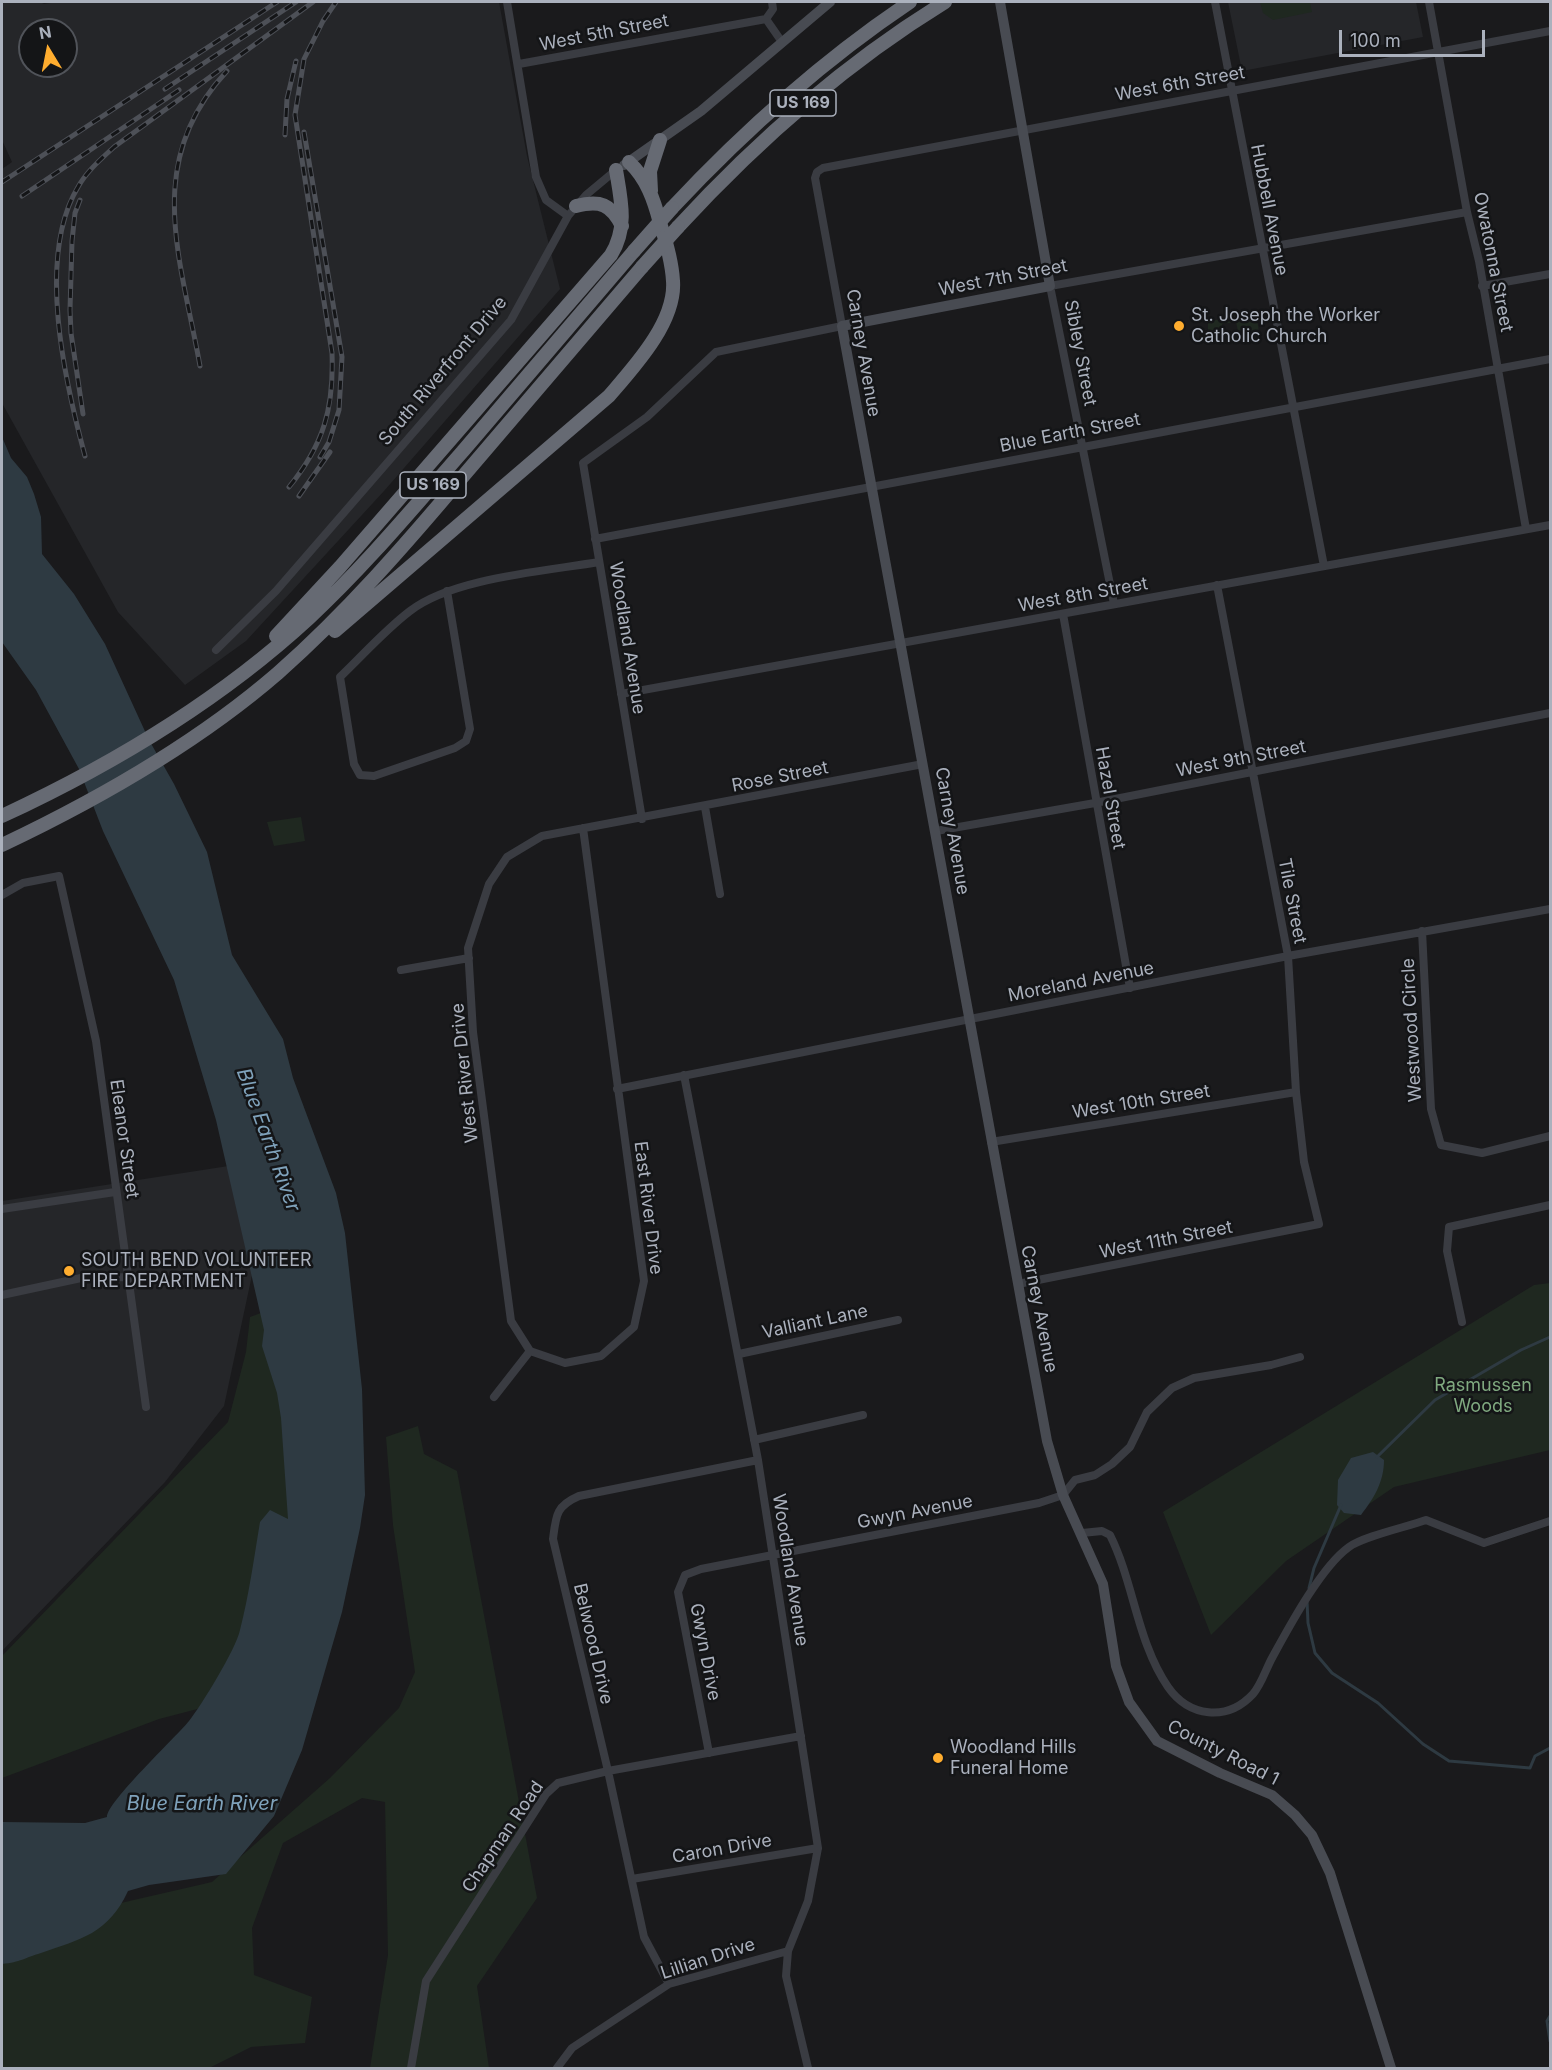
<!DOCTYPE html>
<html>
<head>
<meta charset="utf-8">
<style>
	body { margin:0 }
	#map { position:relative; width:1552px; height:2070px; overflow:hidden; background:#1a1a1c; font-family:Inter,sans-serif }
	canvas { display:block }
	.frame { position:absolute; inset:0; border:3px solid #abb1bd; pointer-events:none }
	.north { position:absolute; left:18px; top:18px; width:60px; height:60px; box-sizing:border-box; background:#141517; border:2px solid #505359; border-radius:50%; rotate:350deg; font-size:16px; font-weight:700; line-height:24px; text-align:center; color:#abb1bd }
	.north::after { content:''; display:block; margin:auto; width:21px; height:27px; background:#ffad2f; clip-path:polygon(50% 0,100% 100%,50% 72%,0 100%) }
	.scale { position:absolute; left:1339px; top:30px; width:146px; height:27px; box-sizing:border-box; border:3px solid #abb1bd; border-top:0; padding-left:8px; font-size:18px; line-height:21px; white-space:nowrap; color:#abb1bd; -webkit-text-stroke:4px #141517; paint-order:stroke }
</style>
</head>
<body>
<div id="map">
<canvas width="1552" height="2070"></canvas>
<div class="frame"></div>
<div class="north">N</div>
<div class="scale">100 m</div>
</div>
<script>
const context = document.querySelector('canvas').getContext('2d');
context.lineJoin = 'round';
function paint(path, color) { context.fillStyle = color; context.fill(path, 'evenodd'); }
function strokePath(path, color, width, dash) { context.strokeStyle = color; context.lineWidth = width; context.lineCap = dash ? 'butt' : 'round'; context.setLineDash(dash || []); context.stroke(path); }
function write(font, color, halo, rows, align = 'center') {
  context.font = font + ' Inter,sans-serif'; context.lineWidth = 5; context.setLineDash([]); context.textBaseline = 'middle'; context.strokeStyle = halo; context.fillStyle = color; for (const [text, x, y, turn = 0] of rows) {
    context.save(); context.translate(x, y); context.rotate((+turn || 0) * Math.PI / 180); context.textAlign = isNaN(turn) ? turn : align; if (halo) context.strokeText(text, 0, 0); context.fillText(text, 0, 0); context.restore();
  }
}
paint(new Path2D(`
	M2,2H40L44,4L57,2H499L527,156L560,289L384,491L246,641L185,685L118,612L2,403V169L12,162L2,140ZM30,30H66V66H30Z
	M1228,2H1416L1423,37L1242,71Z
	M235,1165L255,1261L224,1406L165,1482L2,1651V1201Z`), '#252629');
paint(new Path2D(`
	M1260,2H1310L1312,12L1273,20L1263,13Z
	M1247,312L1257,319L1259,332L1239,336L1236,322L1222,324L1223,332L1208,335V322Z
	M301,817L305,841L274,846L267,822Z
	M1550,1283V1450L1394,1487L1286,1561L1211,1635L1163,1512L1534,1285Z
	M277,1307L309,1490L232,1700L159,1719L2,1778V1656L228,1422L246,1352L250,1317Z
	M418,1426L424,1454L457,1471L537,1898L477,1986L489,2068H370L388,1955L385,1802L362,1798L283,1843L252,1928L254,1975L312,1997L305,2043L251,2047L209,2068H2V1924L47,1920L212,1882L330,1778L399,1708L415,1672L393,1525L386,1437Z`), '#1f2820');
paint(new Path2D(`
	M2,437L11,458L27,477L34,494L41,517L42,554L74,594L105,644L149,740L174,784L207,852L232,955L283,1039L293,1078L336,1193L345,1233L362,1389L365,1495L360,1528L342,1612L302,1750L274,1816L226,1874L149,1885L128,1891C108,1934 81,1939 41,1953C24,1958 21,1962 2,1964V1822L85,1823L107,1817C107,1802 174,1739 189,1721C201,1706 236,1649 240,1630C249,1595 254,1558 260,1522L270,1510L288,1519L281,1418L277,1393L262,1346L264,1330L216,1120L174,980L103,831L79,769L36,690L2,642Z
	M1373,1452L1384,1460C1384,1482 1374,1498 1361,1515L1344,1513L1337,1505L1338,1480L1351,1458Z`), '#2e3a42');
strokePath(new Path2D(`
	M1377,1457L1435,1400L1521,1350L1550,1337
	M1309,1588L1314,1568L1341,1505
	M1307,1601L1308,1623L1315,1653L1332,1673L1378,1703L1423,1744L1449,1761L1530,1768L1535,1756L1550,1748
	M1550,2016L1547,2021L1550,2041`), '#2e3a42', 3);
strokePath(new Path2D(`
	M507,2L536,177L546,200L568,216
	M772,2L773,9L766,19L782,42
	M1215,2L1324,566
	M1429,2L1467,212L1479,261L1526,529
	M519,64L766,19
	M1482,286L1550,274
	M595,539L1550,359
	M447,591L470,729L466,741L455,748L374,776L360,775L354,764L340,677C363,655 385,630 410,611C452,578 546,571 599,562
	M1114,604L1050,286L1467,212
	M1063,614L1130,988
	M216,650L276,591L511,320L568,216L586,195L616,170
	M621,694L1550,525
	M705,807L720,894
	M642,819L583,463L647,417L716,352L842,326L815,178L817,172L823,168L1550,31
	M583,828L644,1281L634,1327L601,1356L565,1363L530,1351L511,1321L473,1032L468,948L489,884L507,857L542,836L923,764
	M936,831L1095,803L1550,713
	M2,895L23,883L59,876L96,1041L146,1407
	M1422,931L1431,1109L1441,1145L1482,1153L1550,1136
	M401,970L469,958
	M684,1075L758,1460L818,1848L808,1901L788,1951L786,1976L808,2068
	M617,1089L1288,956L1550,909
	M991,1142L1296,1092
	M2,1209L115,1192
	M1018,1284L1319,1224L1304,1162L1296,1092L1288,956L1217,585
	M2,1295L81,1278L128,1277
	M1462,1322L1447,1251L1449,1227L1550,1205
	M739,1354L898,1320
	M494,1397L530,1351
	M754,1440L863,1415
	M1082,1533L1102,1531L1110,1535C1134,1583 1137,1642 1168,1687C1189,1717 1227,1722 1253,1694C1261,1685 1266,1669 1272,1658C1289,1627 1321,1567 1349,1547C1364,1536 1407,1527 1426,1520L1484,1543L1550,1521
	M709,1753L678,1592L685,1575L701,1569L1039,1503L1063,1495L1075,1480L1095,1475L1112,1464L1130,1447L1147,1412L1172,1388L1194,1378L1271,1365L1300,1357
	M632,1879L818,1848
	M669,1984L644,1937L608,1771L553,1539C556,1515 556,1506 579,1496L758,1460
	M411,2068L426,1981L546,1794L558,1783L608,1771L801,1736
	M557,2068L572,2048L669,1984L788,1951`), '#3a3c42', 8);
strokePath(new Path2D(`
	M1000,2L1050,286L842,326L1047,1441L1063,1495L1103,1584L1116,1666L1129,1702L1157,1741L1220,1773L1272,1795L1295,1815L1312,1835L1330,1873L1391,2068
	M624,165L701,111L830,2`), '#484b52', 10);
strokePath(new Path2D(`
	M651,191L650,171L660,140
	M576,206C600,200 611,204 622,226
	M672,208C745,130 822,61 910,2
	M678,227C758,140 844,64 945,2
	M335,631L609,396C634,367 676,322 673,281C672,263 666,241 660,223C654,200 647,179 629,162
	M276,636L340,567L611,255C628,228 621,200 616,170
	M2,816C112,765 219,701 309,618C365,566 413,508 463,451C520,384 577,317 634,251
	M2,845C99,799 196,744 278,673C347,612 406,544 465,474C524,405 583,336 642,267`), '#666a73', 14);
const rail = new Path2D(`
	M165,89L296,2
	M304,132L342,357L339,410L329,442L320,457
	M285,135L287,99L296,61
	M2,182L277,2
	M22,196L179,90
	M80,200L75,213L72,241L70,310L71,333L83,414
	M200,366C181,259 142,162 227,71
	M85,456C65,382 36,257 78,187C87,171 101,159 114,147L313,2
	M289,487C324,444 334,408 332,353L295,115L304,59L323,21L336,2
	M299,496L330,452`);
strokePath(rail, '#4d5057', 5);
strokePath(rail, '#141517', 3, [9]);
strokePath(new Path2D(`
	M634,251L672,208
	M642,267L678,227`), '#666a73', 14);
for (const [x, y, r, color] of [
	[1179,326,6,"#ffad2f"],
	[69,1271,6,"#ffad2f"],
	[938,1758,6,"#ffad2f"]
]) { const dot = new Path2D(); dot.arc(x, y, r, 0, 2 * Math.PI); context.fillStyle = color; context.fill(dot); strokePath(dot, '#141517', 2); }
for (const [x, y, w] of [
	[803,103,66],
	[433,485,66]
]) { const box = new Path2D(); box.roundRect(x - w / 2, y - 13, w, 26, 4.5); context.fillStyle = '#141517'; context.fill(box); strokePath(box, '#abb1bd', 1.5); }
write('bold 16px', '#abb1bd', null, [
	["US 169",803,103],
	["US 169",433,485]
]);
write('18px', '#abb1bd', '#141517', [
	["West 5th Street",604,33,-11],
	["West 6th Street",1180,84,-10],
	["Hubbell Avenue",1269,210,79],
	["Owatonna Street",1493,262,79],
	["West 7th Street",1003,278,-11],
	["Carney Avenue",863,353,80],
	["Sibley Street",1080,353,79],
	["South Riverfront Drive",443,371,-50],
	["Blue Earth Street",1070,433,-11],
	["West 8th Street",1083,595,-10],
	["Woodland Avenue",627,638,81],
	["West 9th Street",1241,759,-11],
	["Rose Street",780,777,-11],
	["Hazel Street",1110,798,80],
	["Carney Avenue",952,831,80],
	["Tile Street",1292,901,79],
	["Moreland Avenue",1081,982,-11],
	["Westwood Circle",1412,1030,-93],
	["West River Drive",465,1073,-96],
	["West 10th Street",1141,1102,-9],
	["Eleanor Street",124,1139,82],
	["East River Drive",648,1208,83],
	["West 11th Street",1166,1240,-11],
	["Carney Avenue",1039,1309,79],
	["Valliant Lane",815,1322,-12],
	["Gwyn Avenue",915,1512,-11],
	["Woodland Avenue",790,1570,81],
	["Belwood Drive",593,1644,77],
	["Gwyn Drive",705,1652,79],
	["County Road 1",1223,1753,27],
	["Chapman Road",503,1837,-56],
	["Caron Drive",722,1849,-10],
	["Lillian Drive",708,1959,-18]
]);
write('18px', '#abb1bd', '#141517', [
	["St. Joseph the Worker",1191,316],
	["Catholic Church",1191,337],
	["SOUTH BEND VOLUNTEER",81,1261],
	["FIRE DEPARTMENT",81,1282],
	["Woodland Hills",950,1748],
	["Funeral Home",950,1769]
], 'left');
write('18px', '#80aa80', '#141517', [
	["Rasmussen",1483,1386],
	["Woods",1483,1407]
]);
write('italic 20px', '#7fa2bb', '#141517', [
	["Blue Earth River",268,1140,70],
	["Blue Earth River",202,1804]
]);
</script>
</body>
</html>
